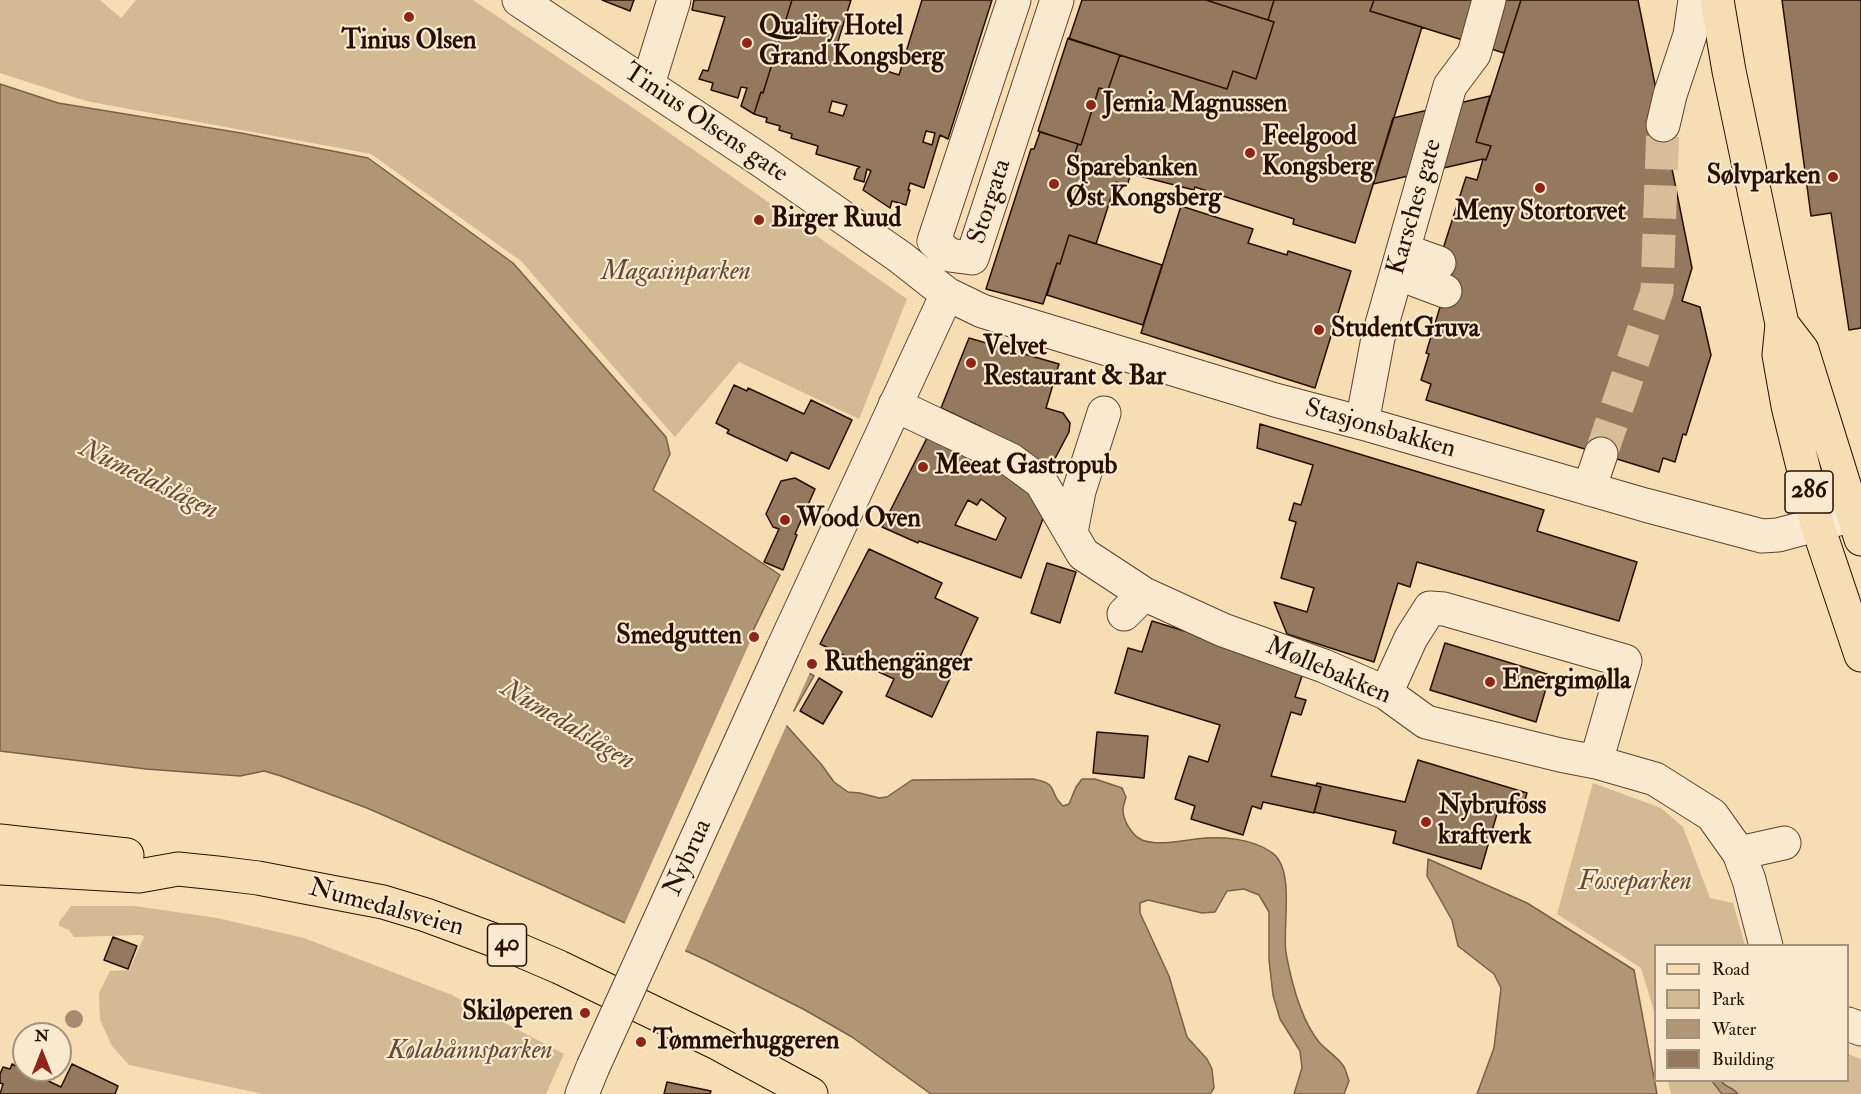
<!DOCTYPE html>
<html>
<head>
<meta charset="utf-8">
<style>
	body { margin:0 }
	#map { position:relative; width:1861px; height:1094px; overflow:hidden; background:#f6ddb3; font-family:"IM FELL Double Pica",serif }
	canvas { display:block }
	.legend { position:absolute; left:1654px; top:944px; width:195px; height:138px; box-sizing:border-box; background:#f9e9ce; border:2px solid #a6917c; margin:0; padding:8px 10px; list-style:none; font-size:18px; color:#2a0d01 }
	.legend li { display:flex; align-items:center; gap:12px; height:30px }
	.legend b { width:30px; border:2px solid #a6917c }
	.north { position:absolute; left:12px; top:1022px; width:60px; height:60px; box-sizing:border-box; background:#f9e9ce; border:2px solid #a6917c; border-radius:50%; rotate:0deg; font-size:16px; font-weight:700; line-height:24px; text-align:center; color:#2a0d01 }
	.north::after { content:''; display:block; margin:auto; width:21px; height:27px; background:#8f2418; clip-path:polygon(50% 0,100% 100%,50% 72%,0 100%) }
</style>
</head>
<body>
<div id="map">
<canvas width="1861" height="1094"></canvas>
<ul class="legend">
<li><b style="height:8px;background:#f6ddb3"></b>Road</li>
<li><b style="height:16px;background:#d3ba95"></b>Park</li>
<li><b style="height:16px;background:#b19676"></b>Water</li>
<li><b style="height:16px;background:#94795e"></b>Building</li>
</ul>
<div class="north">N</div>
</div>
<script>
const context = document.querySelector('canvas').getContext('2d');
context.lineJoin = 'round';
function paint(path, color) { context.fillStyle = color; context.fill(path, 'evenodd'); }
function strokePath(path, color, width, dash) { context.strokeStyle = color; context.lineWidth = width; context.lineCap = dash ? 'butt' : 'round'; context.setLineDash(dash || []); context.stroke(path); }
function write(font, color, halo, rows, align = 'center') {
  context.font = font + ' "IM FELL Double Pica",serif'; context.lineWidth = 4.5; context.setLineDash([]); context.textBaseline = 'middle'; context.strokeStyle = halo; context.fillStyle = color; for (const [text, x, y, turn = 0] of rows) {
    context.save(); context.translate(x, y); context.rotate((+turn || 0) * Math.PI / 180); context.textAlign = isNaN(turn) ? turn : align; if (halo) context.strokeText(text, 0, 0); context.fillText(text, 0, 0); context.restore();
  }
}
paint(new Path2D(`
	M0,0H100L121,18L136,0H473L645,116L907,299L859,419L739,362L675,437L521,261L371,154L86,101L0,73Z
	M1593,783L1661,808L1683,827L1710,898L1733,903L1745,945L1656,946L1655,1015L1641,968L1557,914Z
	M71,906H135L217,918L304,938L452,995L564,1054L546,1094H263L129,1065L112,1046L100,1020L99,993L110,971L129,970L144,937L141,935L74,937L69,930L59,926V922Z
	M1848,1054L1861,1059V1094H1671L1668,1081L1848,1080Z`), '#d3ba95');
const water = new Path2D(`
	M0,84L58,103L241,133L368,158L513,263L666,437L670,454L653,490L780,575L750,637L814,676L794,711L763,697L776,714L821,764L834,782L848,792L860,793L879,798L887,797L912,780L1033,779C1061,784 1047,792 1063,806L1069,804L1076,787L1082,779H1095L1122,788L1126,797C1125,801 1123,806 1123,810C1123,820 1132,836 1142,840C1158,846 1180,841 1196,839C1221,836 1251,838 1271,852C1296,868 1282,926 1286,953C1291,980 1301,1020 1319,1042C1326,1050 1336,1056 1342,1064C1346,1068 1347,1076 1349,1081L1344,1094H1294L1302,1068L1300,1051L1280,1019L1273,995L1269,960V912L1259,895L1244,889L1227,891L1215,912L1202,913L1148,900L1140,903V913L1169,976L1187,1037L1207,1059L1212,1069L1214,1088L1210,1094H931L852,1037L805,1010L708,961L540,884L367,808L281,776L264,771L240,776L146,769L0,751Z
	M1428,859L1527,903L1634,970L1657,1094H1477L1494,1048L1501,988L1494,974L1458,946L1452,920L1427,876Z
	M1712,1081H1721C1726,1088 1733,1087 1738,1094H1722Z`);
paint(water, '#b19676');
strokePath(water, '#7b5f47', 1.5);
paint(new Path2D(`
	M753,635L811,670L792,713L771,704L788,722L684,953L624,925Z`), '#f6ddb3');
const building = new Path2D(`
	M602,0H634L630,11Z
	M694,0H792L763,93L761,92L754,114L741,106L747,88L741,87L738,98L711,90L713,83L699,79L703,70L708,71L725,17L692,10Z
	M792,0H851L834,54L899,75L922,0H992L948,139L940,135L924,188L910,183L908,190H910L906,205L892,201L890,208L863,190L871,171L867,169L864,182L854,179L857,169L860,167L816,154L818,146L791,138L792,134L779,130L780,126L766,122L767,118L754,114L761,92L763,93ZM832,101L847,105L843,116L829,112ZM926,131L935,133L932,145L923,142Z
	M1082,0H1206L1274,22L1256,79L1233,71L1227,89L1069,39Z
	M1206,0H1274L1268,20Z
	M1274,0H1374L1370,11L1422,27L1355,243L1293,224L1294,219L1195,187L1194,190L1073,159L1078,144L1081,145L1099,88L1108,90L1120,55L1227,89L1233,71L1256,79L1274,22L1268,20Z
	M1374,0H1521L1504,53L1370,11Z
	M1521,0H1638L1692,268L1682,301L1700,307L1711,355L1686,435L1683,434L1675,462L1663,458L1659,472L1426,400L1431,384L1421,380L1429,354L1426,353L1448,281L1434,277L1466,177L1477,180L1483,159L1486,160L1491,146L1476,142Z
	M1782,0H1861V328L1849,330L1831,213L1811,216Z
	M1068,38L1120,55L1108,90L1099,88L1081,145L1038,131Z
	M1490,96L1476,142L1491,146L1486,160L1483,159L1373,184L1393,118Z
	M1040,132L1078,144L1073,159L1131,173L1127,186L1116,182L1096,244L1069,235L1060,264L1057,263L1043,304L986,289L1031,149H1034Z
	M1181,206L1253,229L1248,243L1287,255L1288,251L1351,271L1315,388L1141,333Z
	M1069,235L1162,265L1143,325L1047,295L1057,263L1060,264Z
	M969,338L1059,364L1046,408L1063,413L1070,423L1069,432L1050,468L979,431L981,427L941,408Z
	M734,385L747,391L748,388L804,414L811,400L852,420L829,469L791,452L787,461L727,433L729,430L716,423Z
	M1260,424L1544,510L1537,531L1637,562L1619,621L1417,562L1410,587L1398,583L1374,662L1287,634L1274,602L1307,612L1314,588L1281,578L1296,522L1289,520L1294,503L1301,505L1313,465L1257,448Z
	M930,432L1001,468L1048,505L1021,578L919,541L918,543L882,527ZM981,499L1006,518L996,540L955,525L968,500L977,505Z
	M795,478L815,489L795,534L797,535L783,570L764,562L779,529L773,527L766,514L781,481Z
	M869,549L942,583L935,598L978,618L932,717L886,696L894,679L820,644Z
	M1047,563L1076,572L1060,623L1031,613Z
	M1152,621L1233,646L1303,673L1295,697L1306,700L1301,715L1291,712L1271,776L1321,787L1314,813L1263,802L1261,809L1252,806L1243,835L1191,819L1195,806L1175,799L1189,756L1208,762L1220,725L1115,693L1128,648L1142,652Z
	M1445,643L1550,675L1536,722L1430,690Z
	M819,678L842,692L823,724L800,711Z
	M1097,732L1148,736L1144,778L1093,773Z
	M1418,760L1527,793L1521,813L1499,807L1481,869L1393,843L1396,831L1314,812L1321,787L1316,786L1317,783L1405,802Z
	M113,937L137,946L128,969L104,960Z
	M12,1064L61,1087L72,1064L118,1086L115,1094H0L3,1084L0,1083V1074L3,1067L10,1069Z
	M667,1082L711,1091L710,1094H664Z`);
paint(building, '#94795e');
strokePath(building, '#2a0d01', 1.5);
strokePath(new Path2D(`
	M1601,454L1657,291L1663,125`), '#d7be98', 33, [33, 16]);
const minor = new Path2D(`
	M519,0L759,159L900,257L947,294L982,311L1275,400L1362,423L1645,505L1762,536L1778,535L1861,513
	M1014,0L934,241L949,255L972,258L1057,0
	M648,84L674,0
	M1663,125L1670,95L1690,35L1695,0
	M1403,250L1439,263
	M1397,273L1445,291
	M895,405L1011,460L1041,482L1083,554L1144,594L1223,630L1324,666L1386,693L1426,722L1560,755L1596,762L1655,779L1712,815L1739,853L1749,880L1766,946
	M1362,423L1378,338L1450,86L1474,54L1489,0
	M1589,489L1601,454
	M1071,532L1079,491L1104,413
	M1124,614L1144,594
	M783,648L947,294
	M1386,693L1411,638L1430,608L1444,609L1625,661L1596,762
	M1739,853L1784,843
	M1848,1024L1861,1029
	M582,1094L593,1067`);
const major = new Path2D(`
	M1717,0L1729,71L1782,324L1779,355L1788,406L1817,524L1861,655
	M1782,324L1802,350L1861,539
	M0,841L127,855
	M0,868L139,876L178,869L217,873L258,878L383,902L426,915L510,946L559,967L719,1044L811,1094`);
strokePath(minor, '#5d412e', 35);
strokePath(major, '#2a0d01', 35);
strokePath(minor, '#f9e9ce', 33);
strokePath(major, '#f6ddb3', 33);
const minorBridge = new Path2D(`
	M593,1067L783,648`);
strokePath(minorBridge, '#5d412e', 35, []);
strokePath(minorBridge, '#f9e9ce', 33);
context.fillStyle = '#a68c6e';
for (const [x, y] of [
	[74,1019]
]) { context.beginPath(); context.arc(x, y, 9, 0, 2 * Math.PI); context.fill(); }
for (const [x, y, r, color] of [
	[409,17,6,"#8f2418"],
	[747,43,6,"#8f2418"],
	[1091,105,6,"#8f2418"],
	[1250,153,6,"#8f2418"],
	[1833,177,6,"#8f2418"],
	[1054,184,6,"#8f2418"],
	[1540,188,6,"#8f2418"],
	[759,220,6,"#8f2418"],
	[1319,330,6,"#8f2418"],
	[971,363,6,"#8f2418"],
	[923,467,6,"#8f2418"],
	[785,520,6,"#8f2418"],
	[754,637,6,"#8f2418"],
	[812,664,6,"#8f2418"],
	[1490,682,6,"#8f2418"],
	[1426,822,6,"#8f2418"],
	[585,1013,6,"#8f2418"],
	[641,1042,6,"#8f2418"]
]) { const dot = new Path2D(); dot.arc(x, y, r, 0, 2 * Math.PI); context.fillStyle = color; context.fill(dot); strokePath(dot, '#f9e9ce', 2); }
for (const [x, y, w] of [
	[1809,492,48],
	[507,945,39]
]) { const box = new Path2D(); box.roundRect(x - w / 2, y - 21, w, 42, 4.5); context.fillStyle = '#f9e9ce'; context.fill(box); strokePath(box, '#2a0d01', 1.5); }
write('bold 24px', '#2a0d01', null, [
	["286",1809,492],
	["40",507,945]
]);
write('bold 26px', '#2a0d01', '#f9e9ce', [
	["Quality Hotel",759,28],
	["Grand Kongsberg",759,58],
	["Tinius Olsen",409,42,"center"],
	["Jernia Magnussen",1103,105],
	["Feelgood",1262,138],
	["Kongsberg",1262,168],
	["Sparebanken",1066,169],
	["Øst Kongsberg",1066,199],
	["Sølvparken",1821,177,"right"],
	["Meny Stortorvet",1540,213,"center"],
	["Birger Ruud",771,220],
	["StudentGruva",1331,330],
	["Velvet",983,348],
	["Restaurant & Bar",983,378],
	["Meeat Gastropub",935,467],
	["Wood Oven",797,520],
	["Smedgutten",742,637,"right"],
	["Ruthengänger",824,664],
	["Energimølla",1502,682],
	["Nybrufoss",1438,807],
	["kraftverk",1438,837],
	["Skiløperen",573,1013,"right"],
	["Tømmerhuggeren",653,1042]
], 'left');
write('26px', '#2a0d01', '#f9e9ce', [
	["Tinius Olsens gate",705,124,34],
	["Storgata",991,202,-72],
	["Karsches gate",1416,207,-74],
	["Stasjonsbakken",1380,430,16],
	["Møllebakken",1328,672,23],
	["Nybrua",689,858,-66],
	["Numedalsveien",386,909,15]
]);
write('italic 26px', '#654a35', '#f9e9ce', [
	["Magasinparken",676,273],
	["Fosseparken",1635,883],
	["Kølabånnsparken",470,1052]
]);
write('italic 27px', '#674b36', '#f9e9ce', [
	["Numedalslågen",148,481,26],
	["Numedalslågen",567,726,31]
]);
</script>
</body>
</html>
